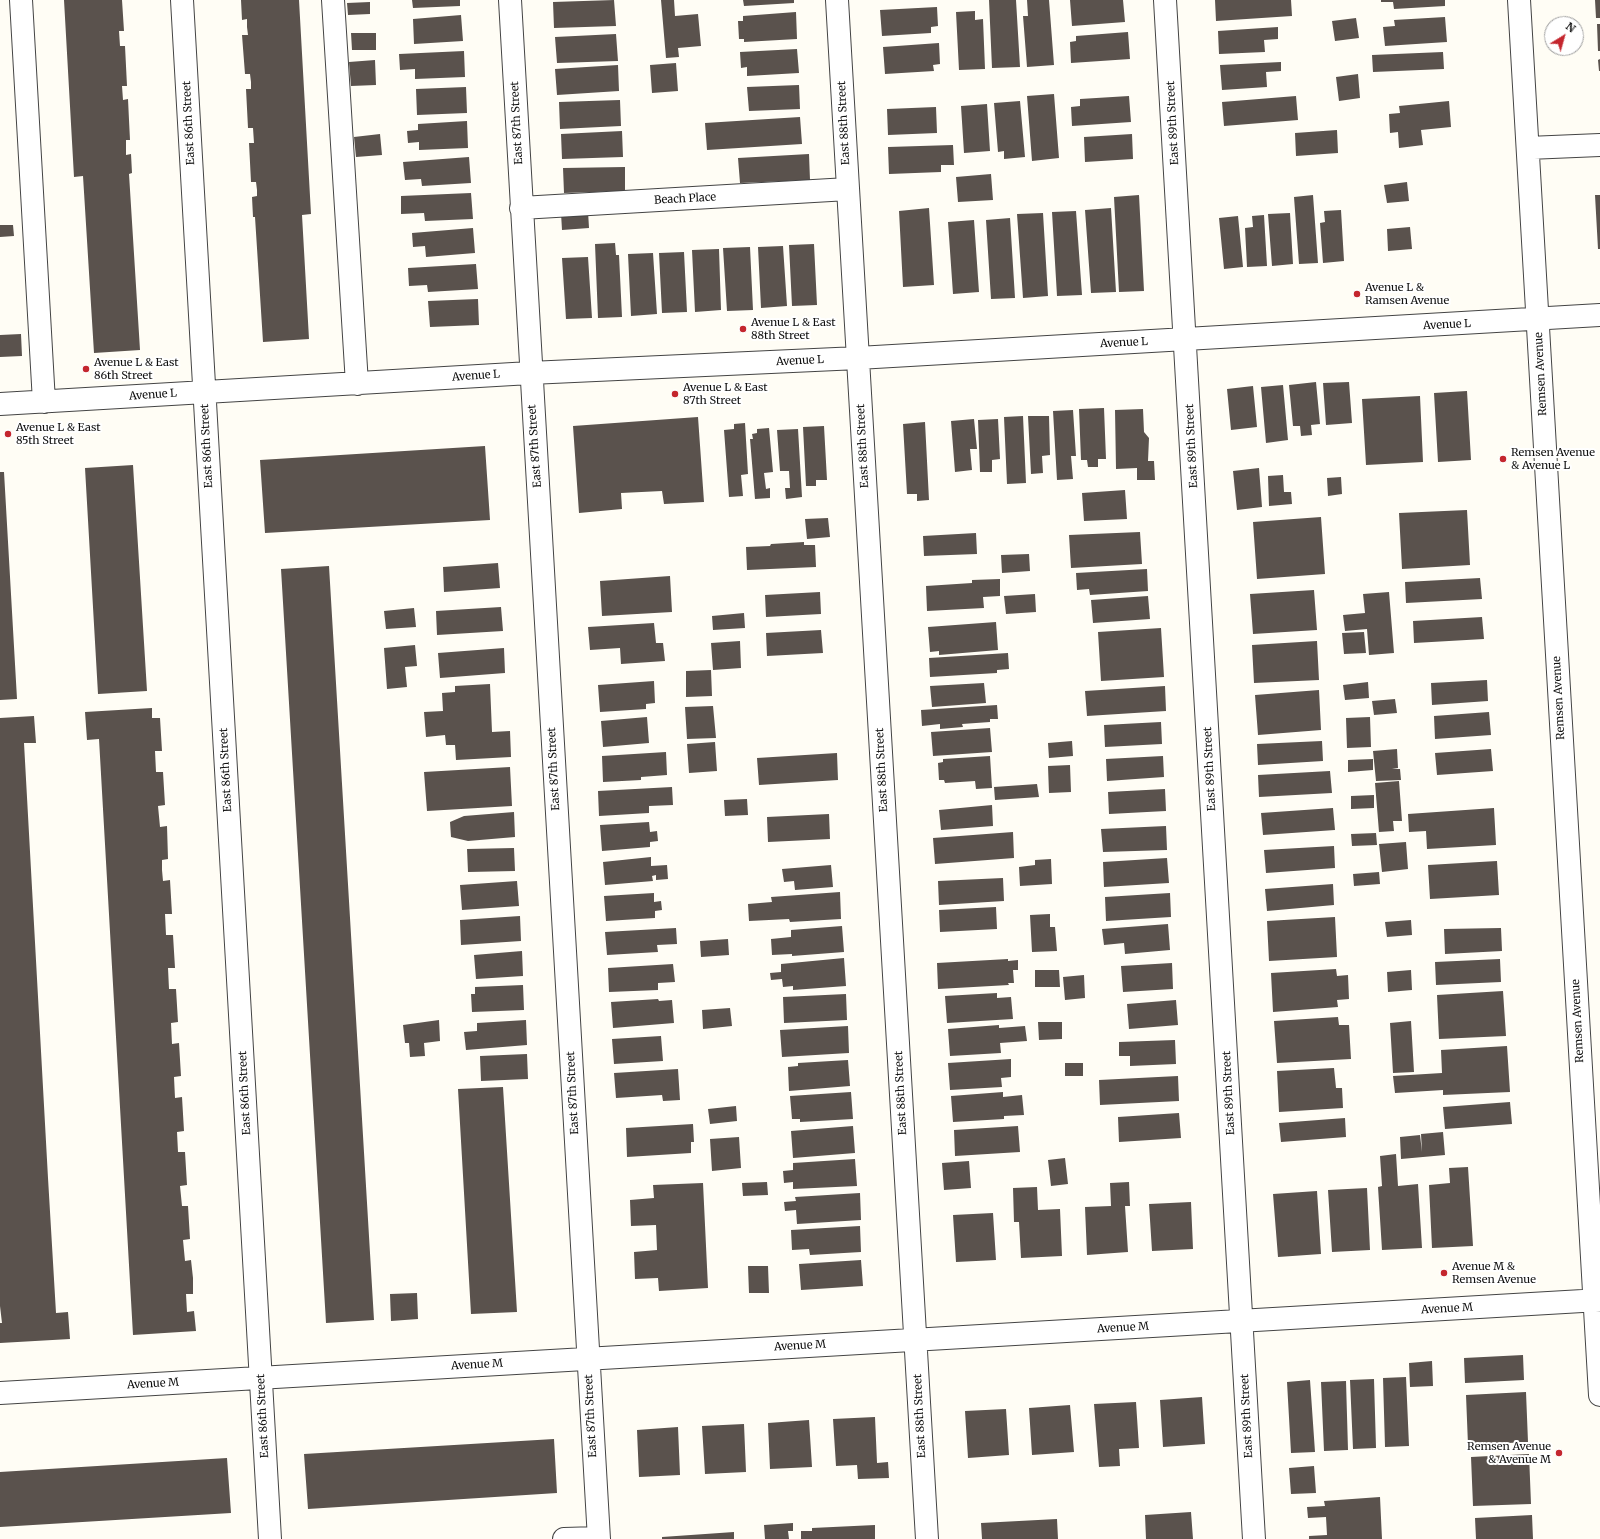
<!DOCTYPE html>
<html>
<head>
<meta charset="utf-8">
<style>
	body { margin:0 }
	#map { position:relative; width:1600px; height:1539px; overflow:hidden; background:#fffdf5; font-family:Merriweather,serif }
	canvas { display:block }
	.north { position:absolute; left:1544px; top:16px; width:40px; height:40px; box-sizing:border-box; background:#fff; border:1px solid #a0a0a0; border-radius:50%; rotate:37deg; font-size:11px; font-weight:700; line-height:16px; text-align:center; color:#111 }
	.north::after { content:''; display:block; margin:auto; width:14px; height:18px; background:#c4262e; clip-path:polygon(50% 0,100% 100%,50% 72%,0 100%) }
</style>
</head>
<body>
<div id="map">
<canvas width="1600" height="1539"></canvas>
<div class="north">N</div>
</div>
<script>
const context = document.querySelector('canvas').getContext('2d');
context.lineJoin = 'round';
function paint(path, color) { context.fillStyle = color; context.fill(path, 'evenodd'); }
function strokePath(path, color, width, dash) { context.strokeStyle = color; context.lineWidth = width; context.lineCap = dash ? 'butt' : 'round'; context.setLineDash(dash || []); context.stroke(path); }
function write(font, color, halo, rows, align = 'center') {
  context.font = font + ' Merriweather,serif'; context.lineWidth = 4; context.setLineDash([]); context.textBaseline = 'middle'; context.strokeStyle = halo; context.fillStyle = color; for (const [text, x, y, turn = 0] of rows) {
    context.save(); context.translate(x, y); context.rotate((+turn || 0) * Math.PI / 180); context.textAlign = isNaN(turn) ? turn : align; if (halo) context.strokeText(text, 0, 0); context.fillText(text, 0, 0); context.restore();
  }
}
paint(new Path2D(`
	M64,0H122L124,31H119L120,46H125L127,86H122L123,100L128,99L129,120L130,140H126V155L131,154L132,173L129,174L140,350L94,353L83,176L74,177Z
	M241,0H299L311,214L302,215L309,339L263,342L255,217H253L252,197L257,196V190L256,182H251L249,143H254L253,128H248L246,89H251V82L250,74H245L242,35H248L247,27V19L242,20Z
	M412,0H460V6L413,8Z
	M614,0L616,26L554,28L553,2Z
	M661,0H674L675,16L698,14L701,46L678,48L679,57L666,58Z
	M743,0H794V3L744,6Z
	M989,0H1016L1020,67L992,68Z
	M1027,0H1049L1054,65L1027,67L1023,16H1028Z
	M1070,0H1123L1125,22L1072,26Z
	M1215,0H1291L1292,16L1216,21Z
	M1381,0H1445V6L1394,9L1393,2H1381Z
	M1595,0H1600V18H1596Z
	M370,2V14L348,15L347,3Z
	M937,7L938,26L931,27V33L882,36L880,10Z
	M975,11V20L983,19L985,69L959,70L956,12Z
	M796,12L797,39L744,42V39H739L738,21H743V16Z
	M461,15L463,41L414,44L413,19Z
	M1445,17L1447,42L1385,46L1383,27L1395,26L1394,20Z
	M1356,18L1359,38L1335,41L1332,21Z
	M1597,24H1600V51H1598Z
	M1278,27V39L1264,40L1265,52L1219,54L1218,31Z
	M1128,32L1130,59L1071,63L1070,42L1076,41V36Z
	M351,33H376V50H352Z
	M616,34L618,61L557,63L555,37Z
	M939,43L940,64L933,65L934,71L885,74L883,47Z
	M797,49L799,73L747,76V67L741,68L740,52Z
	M464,51L465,77L415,79V69L400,70L399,54Z
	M1443,52L1444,69L1373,72L1372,55Z
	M1600,59V71H1599L1598,60Z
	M375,60L376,85L351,86L349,62Z
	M1281,62V71L1266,72L1267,87L1222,90L1220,65Z
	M676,63L678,91L652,93L650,65Z
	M618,65L619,91L557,95L555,69Z
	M1358,74L1360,98L1339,101L1336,77Z
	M799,85L800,109L749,111L747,87Z
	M466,87L467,113L417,115L416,89Z
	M1054,94L1059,158L1032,161L1027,96Z
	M1129,96L1131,122L1072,126L1071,107L1080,106V99Z
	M1296,96L1298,120L1224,126L1222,102Z
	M620,100L621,126L560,129L559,102Z
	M1020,101L1025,157L1004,159V151L998,152L994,103Z
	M1449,101L1451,127L1421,130L1423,145L1399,148L1398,132L1390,133L1389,114L1400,113L1399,106Z
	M987,104L990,151L964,153L961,106Z
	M936,107L937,133L888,135L887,109Z
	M800,117L802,144L707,150L705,123Z
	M467,121L468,148L419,150V142L408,143L407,131L418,130V124Z
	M1337,130L1338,153L1296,156L1295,133Z
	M622,131L623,157L562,159L561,134Z
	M380,134L382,155L356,157L354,137Z
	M1132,134L1133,159L1085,162L1084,137Z
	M953,145L954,165H941V172L889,174L888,147Z
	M809,154L810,180L740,183L738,158Z
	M469,157L471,183L422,186L421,179L405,180L403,162Z
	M625,167V191L564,193L563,168Z
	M991,174L993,200L958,202L956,177Z
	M1407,182L1409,201L1387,203L1384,185Z
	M471,193L473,219L425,221L424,213L401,214V196Z
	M1139,195L1144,291L1119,292L1114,197Z
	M1313,195L1318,263L1299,264L1294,197Z
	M1595,195H1600V249H1598Z
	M929,208L934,285L903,287L899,211Z
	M1111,208L1116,292L1091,293L1085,210Z
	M1341,210L1344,261L1323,263L1320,223L1325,222L1324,211Z
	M588,211L589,228L562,230L561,213Z
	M1076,211L1082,295L1057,296L1052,212Z
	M1043,213L1048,296L1023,298L1017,214Z
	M1290,213L1293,264L1272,266L1268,214Z
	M1264,215L1267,266L1247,267L1245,228L1253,227L1252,216Z
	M1238,216L1243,267L1224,269L1219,218Z
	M1010,218L1015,298L991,299L986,220Z
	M974,220L979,292L953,294L948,222Z
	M0,225H13L14,236L0,237Z
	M1410,227L1412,249L1388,251L1387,229Z
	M473,228L475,253L426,257L425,246L413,247L412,233Z
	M615,243L616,255H619L622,317L598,318L595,244Z
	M814,244L817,305L792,306L789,245Z
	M783,246L787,306L761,308L758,247Z
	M750,247L753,310L727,311L723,248Z
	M719,249L721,310L695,312L692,250Z
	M684,252L687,312L662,313L659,253Z
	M653,253L657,314L631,316L628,254Z
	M588,257L592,318L566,319L562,258Z
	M476,264L478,289L428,292L427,285L409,286L408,268Z
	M478,299L479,325L430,327L428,301Z
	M21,334L22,356L0,357V335Z
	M1316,382L1320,424L1311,425L1312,435L1301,436L1300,426H1293L1289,385Z
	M1349,382L1352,423L1326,425L1323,383Z
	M1283,385L1288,440L1266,443L1261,387Z
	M1253,386L1257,427L1231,430L1227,389Z
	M1467,391L1471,460L1438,462L1434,393Z
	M1420,396L1423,462L1366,465L1362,399Z
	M1104,408L1106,459H1098V467H1088L1087,460H1081L1079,409Z
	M1143,409L1144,432L1149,438L1148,461H1154L1155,480H1137V468L1116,469L1115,410Z
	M1073,410L1076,456H1071L1073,479L1057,480L1053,411Z
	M1023,416L1026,483L1007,484L1004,417Z
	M1028,416H1049L1050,455L1042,456L1043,473L1031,474Z
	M698,417L704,502L664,504L662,491L621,493L622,509L579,513L573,426Z
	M974,419L977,449H970L972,470L955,472L951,421Z
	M998,419L1000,459L992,460V472H980L978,420Z
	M925,422L929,500L917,501V494H907L903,424Z
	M745,423L748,474L741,475L743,496L729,497L724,430L734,429V424Z
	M824,426L827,480H816V486H806L803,427Z
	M769,428L773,472L764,473L766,489L770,488V498L755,499L750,439H753L752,434L757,433V429Z
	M798,429L802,497L786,499L785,488H790L789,471H780L777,430Z
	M485,446L490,520L265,533L260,460Z
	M133,465L147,691L98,694L85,468Z
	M1259,468L1262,507L1237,510L1233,471Z
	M0,472H4L17,699L0,700Z
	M1283,475L1284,492H1291L1292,504L1269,506L1268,476Z
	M1341,477L1342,494L1328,496L1327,478Z
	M1125,490L1127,519L1084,521L1082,493Z
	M1467,510L1470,565L1402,569L1399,513Z
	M1321,517L1325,574L1257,579L1253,522Z
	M828,518L830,537L807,539L805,519Z
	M1140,532L1142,564L1071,568L1069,535Z
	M976,533L977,554L924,556L923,536Z
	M804,542V545H815L816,567L747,570L746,547L770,546L771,544Z
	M1029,554L1030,571L1002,573L1001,555Z
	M498,563L500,588L444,592L443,567Z
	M329,566L374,1320L326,1323L281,569Z
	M1147,569L1148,591L1090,595L1089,589L1077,590L1076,573Z
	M670,576L672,612L602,616L600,581Z
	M1480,578L1482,599L1406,603L1405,582Z
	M1000,579V596L983,597L984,608L927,611L926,586L972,583V580Z
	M1314,590L1317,630L1253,634L1250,594Z
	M820,592L821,614L766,617L765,595Z
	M1389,592L1394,653L1369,655L1367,629L1345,631L1343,615L1365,613L1363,594Z
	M1035,594L1036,612L1006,614L1004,596Z
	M1148,596L1150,619L1093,623L1091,600Z
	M501,607L503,631L437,635L436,611Z
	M414,608L416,627L386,629L384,611Z
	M744,613L745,628L713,630L712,616Z
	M1482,617L1484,639L1414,643L1413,621Z
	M996,622L998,650L939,655V651L930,652L928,627Z
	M654,623L656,643H663L665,661L621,664L620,648L590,650L588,627Z
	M1161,628L1164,677L1101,681L1098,632Z
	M821,630L823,653L767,656L766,633Z
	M1364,632L1366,653L1344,654L1342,633Z
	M740,641L741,668L713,670L711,643Z
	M1317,641L1319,680L1254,683L1252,645Z
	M415,645L417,666L405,667L407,687L387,689L384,648Z
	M504,648L505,673L440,678L438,653Z
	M1008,653L1009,669L997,670V673L930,677L929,658Z
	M711,670L712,696L686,697V671Z
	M1487,680L1488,701L1432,705L1431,683Z
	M654,681L655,703L646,704V709L600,712L598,685Z
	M1368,682L1369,698L1345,700L1343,685Z
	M984,683L986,703L932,707L930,686Z
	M490,684L492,732L510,731L511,757L456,760L455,745H446L445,735L426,737L424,712L443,711L442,693L455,692V686Z
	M1165,686L1166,711L1087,716L1085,691Z
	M1319,690L1321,730L1258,735L1255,695Z
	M1395,699L1397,713L1374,715L1372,701Z
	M997,705L998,719H990V722L962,724L963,727L940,729V724L922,726L921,710Z
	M713,706L716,738L687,739L685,707Z
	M152,708V718H160L162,751H155L156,772H163L165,805L158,806L160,827L167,826L168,859L162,860V870L163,881L170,880L172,914H165L166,935H173L175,968H168L169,989H176L178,1022L171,1023L172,1044L179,1043L181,1076L174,1077L175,1098L182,1097L184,1131L177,1132L178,1152H185L187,1185L180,1186L182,1206H188L190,1239L183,1240L185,1261L191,1260L193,1278V1294H186L187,1312L194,1311L196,1331L133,1335L99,739L87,740L85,712Z
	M1489,712L1491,735L1435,739L1434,716Z
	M34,716L36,743H24L48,1178L56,1313L68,1312L70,1339L0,1343V1323H2L0,1306V718Z
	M647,717L649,743L603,747L601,721Z
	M1370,717L1371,747L1347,748L1346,718Z
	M1161,722L1162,744L1105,747L1104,725Z
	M990,728L992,752L933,756L931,732Z
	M1072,741L1073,756L1049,758L1048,743Z
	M1322,741L1323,761L1258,765L1257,744Z
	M715,742L717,771L689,773L687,744Z
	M1397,749L1398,768L1392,769H1400L1401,780L1376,781L1373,751Z
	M1491,749L1493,771L1437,775L1435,753Z
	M666,752L667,775L641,777V780L603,782L602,756Z
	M837,753L838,780L759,785L757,758Z
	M990,756L992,788L976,789L975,781L945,783L944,780H939L938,763L943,762V759Z
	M1163,756L1164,777L1107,781L1106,759Z
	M1373,759V770L1348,772V760Z
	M1070,765L1071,792L1049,793L1048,766Z
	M510,767L512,806L427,811L424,772Z
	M1330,771L1332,793L1259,797L1258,775Z
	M1399,781L1402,821H1393L1394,831L1379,832L1375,783Z
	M1037,784L1039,797L995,800L994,787Z
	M672,787L673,805L649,806V813L599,816L598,791Z
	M1165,789L1166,811L1109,814L1108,792Z
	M1374,795V808L1351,809V796Z
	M747,799L748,815L725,816L724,800Z
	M992,805L993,826L941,830L939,810Z
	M1333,808L1335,830L1263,835L1261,813Z
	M1494,808L1496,845L1427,849L1426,831L1409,832L1408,814Z
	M514,812L515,837L468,841L451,837L450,822L464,816Z
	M829,814L830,839L768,842L767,817Z
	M649,822L650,832L657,831L658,841L650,842V847L602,851L600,825Z
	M1166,826L1167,850L1103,852L1101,829Z
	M1013,832L1014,858L935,864L933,838Z
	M1376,833L1377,845L1352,846L1351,834Z
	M1406,842L1408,869L1382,872L1379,844Z
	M1334,846L1335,868L1266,873L1264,850Z
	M514,848L515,871L468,872L467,849Z
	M651,857V866L667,865L668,879L656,880V875L652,876L653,881L605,885L603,862Z
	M1167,858L1169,883L1104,887L1103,862Z
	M1051,859L1052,884L1020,886L1019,867L1035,865V860Z
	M1497,861L1499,895L1430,899L1428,865Z
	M831,865L833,887L795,890L794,881L784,882L782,869Z
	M1379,872L1380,884L1354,886L1353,874Z
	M1003,878L1004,901L939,905L938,881Z
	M517,881L519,906L462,910L460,885Z
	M1333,884L1334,905L1267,911L1265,889Z
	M840,892L841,919L790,922L789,919L749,921L748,904L772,902L771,897Z
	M654,893V902L661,901L662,910L655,911V918L606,921L604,896Z
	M1170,893L1171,917L1106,921L1105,897Z
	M996,907L997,929L940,932L939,910Z
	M1050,914V927H1055L1057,951L1032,952L1030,915Z
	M520,916L521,941L461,945L460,920Z
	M1335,917L1337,957L1269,961L1267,921Z
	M1411,920L1412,935L1387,937L1385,922Z
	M1168,924L1170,950L1125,954L1124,943L1104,945L1102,929Z
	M842,926L844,952L792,956V954L772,955L771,939L791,937V930Z
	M676,928L677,944L657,945L658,952L607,955L605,932Z
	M1501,928L1502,951L1445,954L1444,929Z
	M728,939L729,955L701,957L700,941Z
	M522,951L523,976L476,979L474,955Z
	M844,958L846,986L793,990V986L783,987L782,979L771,980L770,973L781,972V964Z
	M1008,959V961L1018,960V970H1013L1014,983H1008L1009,985L938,989L937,963Z
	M1500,959L1501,982L1436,985L1435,962Z
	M1172,963L1173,989L1123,992L1121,966Z
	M673,964L675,982L658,983V990L609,992L608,968Z
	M1336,969L1337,976L1348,975L1349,999L1337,1000L1338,1007L1273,1012L1271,973Z
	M1035,970H1059L1060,987H1035Z
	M1411,970L1412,990L1388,992L1387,972Z
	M1084,975L1085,998L1065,1000L1063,977Z
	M523,985L524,1010L472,1012L471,994H475V987Z
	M1503,991L1506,1036L1439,1039L1437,995Z
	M997,993V998L1011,997L1013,1019L947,1023L945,996Z
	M846,994L847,1020L784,1023L783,997Z
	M658,999L659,1001L672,1000L674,1023L613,1028L611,1002Z
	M1176,1000L1178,1025L1129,1029L1127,1004Z
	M730,1008L732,1026L703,1029L702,1010Z
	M1338,1017L1339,1025H1349L1351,1059L1277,1063L1274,1021Z
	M439,1020L440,1041L424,1043L425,1056L410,1057L409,1043H405L403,1025Z
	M526,1020L527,1045L466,1050L464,1032L477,1031V1023Z
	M1411,1021L1414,1072L1393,1073L1390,1023Z
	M1038,1022H1062V1039L1039,1040Z
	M999,1025V1028L1025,1026L1027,1041L1000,1043L1001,1053L950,1056L948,1029Z
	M848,1026L849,1053L782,1057L780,1030Z
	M661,1036L663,1061L614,1064L612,1039Z
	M1175,1040L1176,1064L1130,1066V1056H1119V1042Z
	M1507,1046L1510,1092L1443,1095V1090L1395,1093L1393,1076L1442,1073L1441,1050Z
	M527,1054L528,1079L481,1081L480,1056Z
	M1011,1059V1077L1001,1078L1002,1087L950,1090L948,1063Z
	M848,1060L850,1086L789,1091L788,1067L798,1066V1063Z
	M1065,1063H1083V1076H1065Z
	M1334,1068L1336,1088H1342L1343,1108L1279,1112L1277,1071Z
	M678,1069L680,1100L663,1101L662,1095L616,1098L614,1073Z
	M1178,1076L1179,1101L1100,1105L1099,1080Z
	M503,1087L517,1312L471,1314L458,1089Z
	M851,1092L853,1119L800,1122V1119H792L790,1096Z
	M1003,1092V1097L1022,1095L1024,1115L1004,1116V1119L953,1122L951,1096Z
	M1510,1102L1512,1124L1445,1129L1443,1107Z
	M736,1106L737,1121L710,1124L708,1109Z
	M1179,1113L1181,1138L1119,1142L1118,1117Z
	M1345,1118L1346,1137L1281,1142L1279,1123Z
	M693,1124L694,1142H691V1153L627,1157L626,1128Z
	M853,1126L855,1153L793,1158L791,1131Z
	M1018,1126L1020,1152L955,1156L954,1130Z
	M1443,1132L1445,1155L1401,1159L1400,1137L1420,1135L1422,1152L1421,1134Z
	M739,1137L741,1168L712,1171L710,1139Z
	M1396,1154L1398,1186L1418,1184L1422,1248L1382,1250L1378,1187L1382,1186L1380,1156Z
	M1065,1158L1068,1184L1051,1186L1048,1160Z
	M855,1159L857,1186L793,1189V1182L784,1183L783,1171L793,1170V1163Z
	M969,1161L971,1188L944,1190L942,1163Z
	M1468,1167L1473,1246L1432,1248L1429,1185L1450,1183L1449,1168Z
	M767,1182L768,1195L743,1196L742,1183Z
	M1129,1182L1130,1206H1125L1128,1252L1087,1255L1085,1207L1111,1206L1110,1183Z
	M703,1183L708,1288L659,1291L658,1278L635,1279L634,1252L657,1250L656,1225L631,1226L630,1200L654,1198L653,1185Z
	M1037,1187L1038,1210L1060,1209L1062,1256L1021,1258L1019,1222H1014L1013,1188Z
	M1367,1188L1370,1250L1332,1252L1328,1190Z
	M1317,1191L1321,1254L1278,1257L1273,1194Z
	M860,1193L861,1220L797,1224L796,1210L785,1211L784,1202L796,1201L795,1197Z
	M1191,1202L1193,1249L1152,1251L1149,1204Z
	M993,1213L996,1260L956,1262L953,1215Z
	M860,1226L861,1252L810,1255L809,1249L792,1250L791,1230Z
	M861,1260L863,1286L801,1290L799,1264Z
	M748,1266H768L769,1293H749Z
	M417,1293L418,1319L391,1321L390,1294Z
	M1523,1355L1524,1380L1465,1383L1464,1358Z
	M1432,1361L1433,1386L1410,1387L1409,1363Z
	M1406,1377L1409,1446L1385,1447L1383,1378Z
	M1374,1379L1376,1448L1353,1449L1350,1380Z
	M1310,1380L1315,1452L1291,1453L1287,1382Z
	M1346,1381L1348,1450L1324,1451L1321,1382Z
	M1526,1392L1528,1442L1468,1445L1466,1395Z
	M1202,1397L1205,1444L1163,1447L1160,1400Z
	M1136,1402L1139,1448L1119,1449L1120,1466L1099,1467L1094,1404Z
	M1070,1405L1074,1452L1032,1455L1029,1408Z
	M1006,1409L1009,1455L968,1458L965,1411Z
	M875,1417L877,1463L888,1462L889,1478L858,1479L857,1465L836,1466L833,1419Z
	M809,1420L812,1467L770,1469L768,1423Z
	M744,1424L746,1472L705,1474L702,1426Z
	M678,1427L680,1475L639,1477L637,1430Z
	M554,1439L557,1493L308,1509L304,1454Z
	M1529,1454L1531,1504L1473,1506L1471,1457Z
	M227,1458L231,1513L0,1527V1472Z
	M1314,1466L1316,1493L1291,1494L1289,1468Z
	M1380,1497L1382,1539H1309V1536L1327,1535L1326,1517L1308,1518L1307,1507L1325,1506L1324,1501Z
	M1191,1512L1193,1539H1146L1145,1515Z
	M1532,1515L1533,1539H1476L1475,1518Z
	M1057,1519L1058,1539H982L981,1523Z
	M793,1523V1531H788L789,1539H765L764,1525Z
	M875,1525V1539H801V1531H812V1528Z
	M734,1532V1539H662V1537Z`), '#5a524d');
const minor = new Path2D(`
	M21,0L44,402
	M182,0L270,1539
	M333,0L357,384
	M510,0L599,1539
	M837,0L927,1539
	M1165,0L1254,1539
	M1519,0L1600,1395
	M1528,148L1600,145
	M521,208L848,189
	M0,404L530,373L858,358L1600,315
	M0,1393L1600,1300
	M564,1539L598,1538`);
strokePath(minor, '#444', 24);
strokePath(minor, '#fff', 22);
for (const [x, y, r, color] of [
	[1357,294,4,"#c4262e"],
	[743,329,4,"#c4262e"],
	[86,369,4,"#c4262e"],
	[675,394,4,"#c4262e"],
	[8,434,4,"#c4262e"],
	[1503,459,4,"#c4262e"],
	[1444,1273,4,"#c4262e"],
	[1559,1453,4,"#c4262e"]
]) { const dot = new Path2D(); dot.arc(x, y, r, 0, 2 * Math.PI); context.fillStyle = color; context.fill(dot); strokePath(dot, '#fff', 1.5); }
write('11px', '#111', '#fff', [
	["East 86th Street",189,123,-93],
	["East 87th Street",517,123,-93],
	["East 88th Street",844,123,-93],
	["East 89th Street",1173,123,-93],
	["Beach Place",685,199,-3],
	["Avenue L",1447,325,-3],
	["Avenue L",1124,343,-3],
	["Avenue L",800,361,-3],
	["Remsen Avenue",1541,374,-93],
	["Avenue L",476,376,-4],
	["Avenue L",153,395,-4],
	["East 86th Street",207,446,-93],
	["East 87th Street",535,446,-94],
	["East 88th Street",863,446,-93],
	["East 89th Street",1192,446,-93],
	["Remsen Avenue",1559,698,-93],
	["East 87th Street",554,769,-93],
	["East 89th Street",1210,769,-93],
	["East 86th Street",226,770,-93],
	["East 88th Street",882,770,-93],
	["Remsen Avenue",1578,1021,-93],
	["East 86th Street",245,1093,-93],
	["East 87th Street",573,1093,-93],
	["East 88th Street",901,1093,-93],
	["East 89th Street",1229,1093,-93],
	["Avenue M",1447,1309,-3],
	["Avenue M",1123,1328,-3],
	["Avenue M",800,1346,-3],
	["Avenue M",477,1365,-3],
	["Avenue M",153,1384,-3],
	["East 86th Street",263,1416,-93],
	["East 87th Street",591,1416,-93],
	["East 88th Street",920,1416,-93],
	["East 89th Street",1247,1416,-93]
]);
write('11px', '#111', '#fff', [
	["Avenue L &",1365,288],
	["Ramsen Avenue",1365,301],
	["Avenue L & East",751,323],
	["88th Street",751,336],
	["Avenue L & East",94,363],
	["86th Street",94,376],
	["Avenue L & East",683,388],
	["87th Street",683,401],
	["Avenue L & East",16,428],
	["85th Street",16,441],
	["Remsen Avenue",1511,453],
	["& Avenue L",1511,466],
	["Avenue M &",1452,1267],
	["Remsen Avenue",1452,1280],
	["Remsen Avenue",1551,1447,"right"],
	["& Avenue M",1551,1460,"right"]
], 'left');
</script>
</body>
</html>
